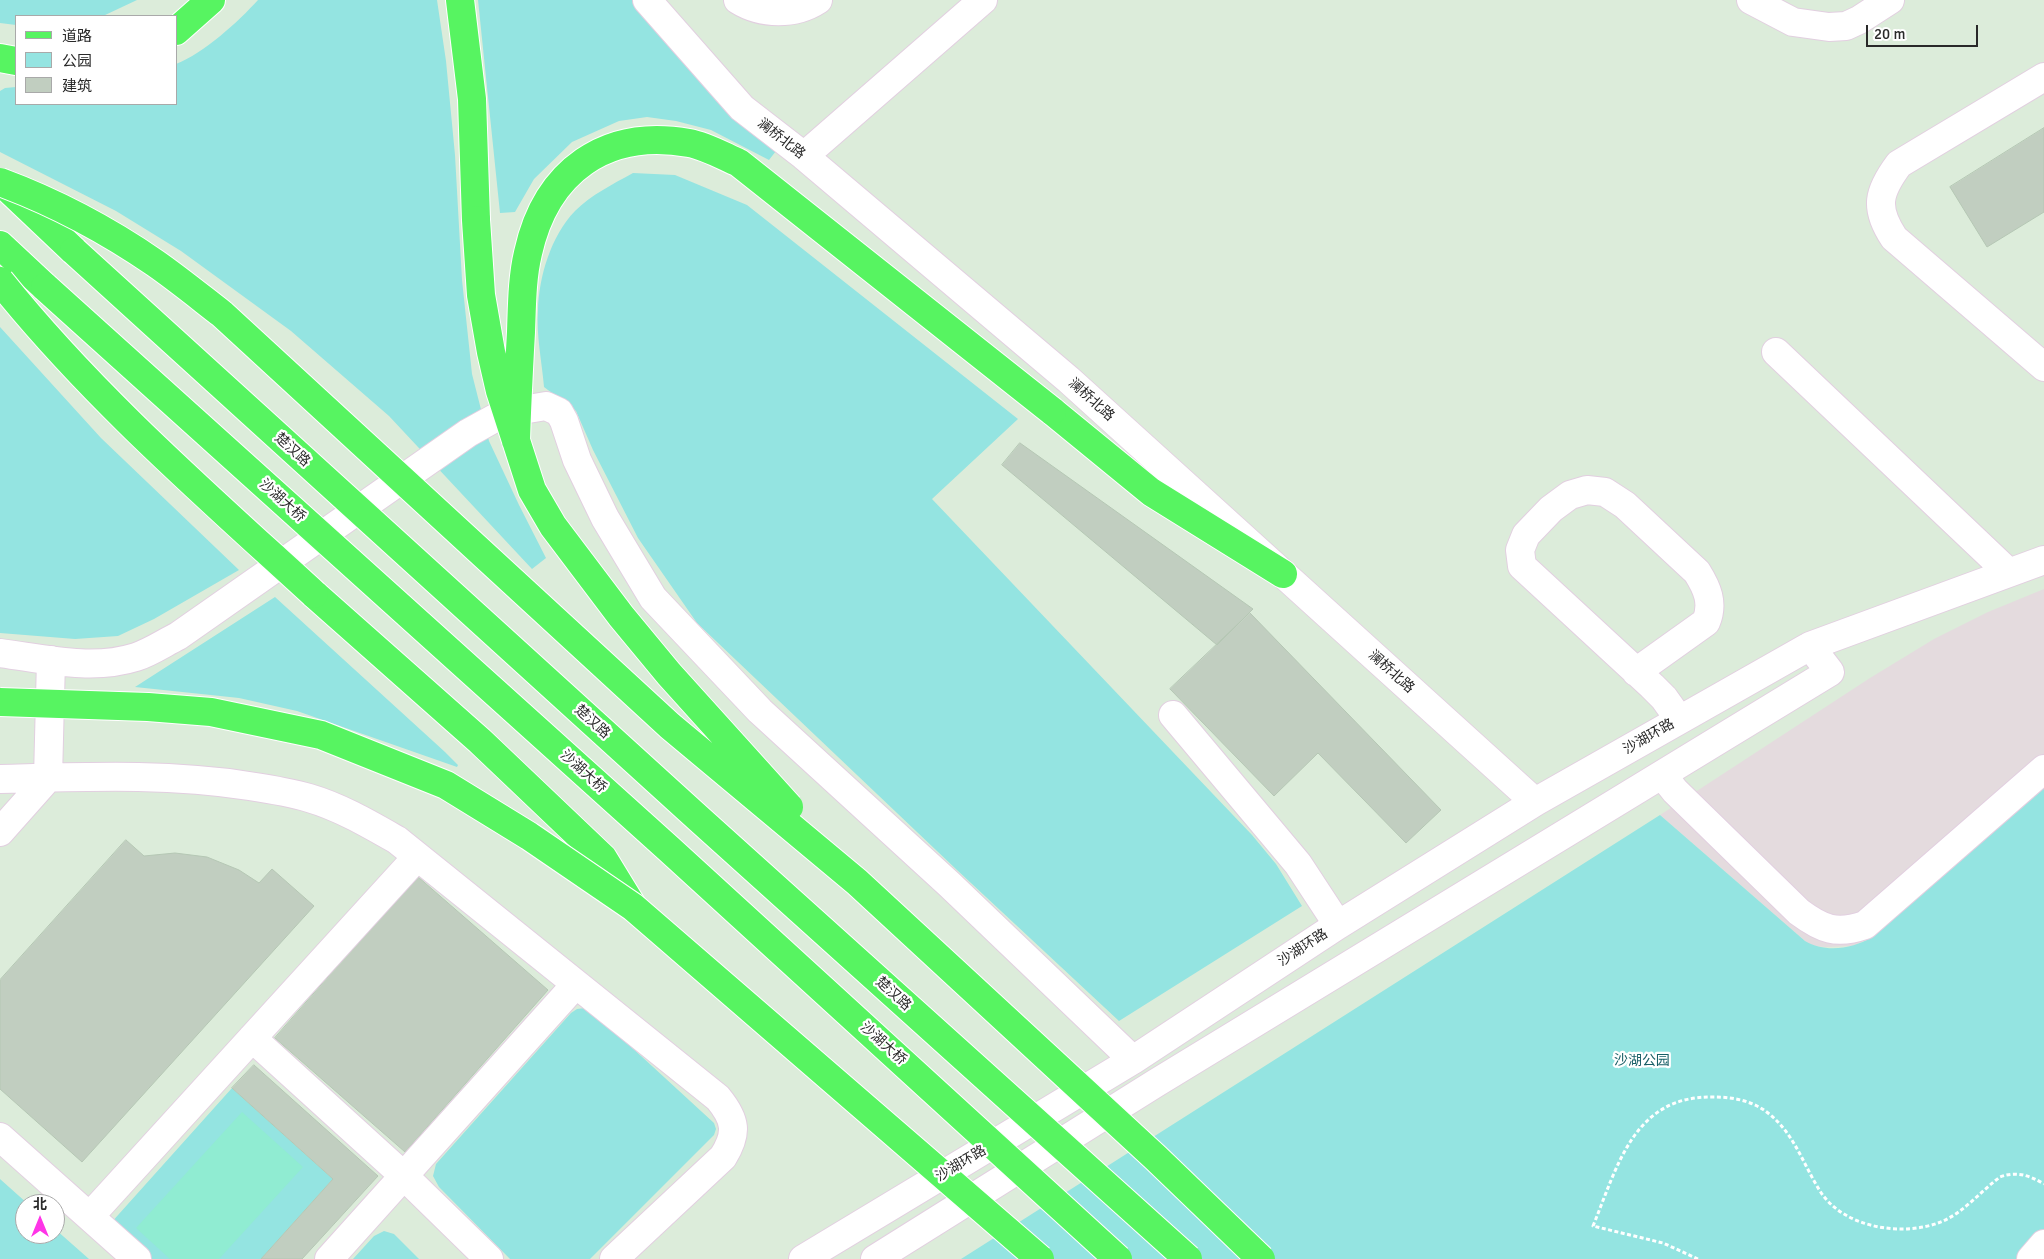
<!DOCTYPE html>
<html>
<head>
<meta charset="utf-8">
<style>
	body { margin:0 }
	#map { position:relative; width:2044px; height:1259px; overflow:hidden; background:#dcecda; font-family:Signika,"Noto Sans SC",sans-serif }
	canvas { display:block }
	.legend { position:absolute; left:15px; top:15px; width:162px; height:90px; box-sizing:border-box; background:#fff; border:1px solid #a9a9a9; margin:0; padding:6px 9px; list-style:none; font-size:15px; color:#292929 }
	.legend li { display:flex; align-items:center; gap:10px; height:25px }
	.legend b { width:25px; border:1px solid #a9a9a9 }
	.north { position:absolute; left:15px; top:1194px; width:50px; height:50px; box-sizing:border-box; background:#fff; border:1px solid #a9a9a9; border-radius:50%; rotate:0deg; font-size:14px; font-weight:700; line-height:20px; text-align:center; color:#292929 }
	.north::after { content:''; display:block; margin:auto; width:18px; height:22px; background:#fe35e7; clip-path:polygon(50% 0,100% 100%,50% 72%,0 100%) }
	.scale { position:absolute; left:1866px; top:25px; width:112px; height:22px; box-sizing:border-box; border:2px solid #292929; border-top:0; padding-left:6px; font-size:15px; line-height:18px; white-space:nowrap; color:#292929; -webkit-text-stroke:4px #fff; paint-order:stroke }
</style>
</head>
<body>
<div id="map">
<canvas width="2044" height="1259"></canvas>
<ul class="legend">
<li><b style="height:6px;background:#57f461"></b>道路</li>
<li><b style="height:14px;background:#94e4e1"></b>公园</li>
<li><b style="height:14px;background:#c1cec0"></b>建筑</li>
</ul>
<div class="north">北</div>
<div class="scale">20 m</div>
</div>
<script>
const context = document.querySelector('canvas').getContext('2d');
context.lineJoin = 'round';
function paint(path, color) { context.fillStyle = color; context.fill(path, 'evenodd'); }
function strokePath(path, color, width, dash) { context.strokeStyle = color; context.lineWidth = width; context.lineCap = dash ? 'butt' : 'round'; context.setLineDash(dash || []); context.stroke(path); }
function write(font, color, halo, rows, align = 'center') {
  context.font = font + ' Signika,"Noto Sans SC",sans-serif'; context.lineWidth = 4.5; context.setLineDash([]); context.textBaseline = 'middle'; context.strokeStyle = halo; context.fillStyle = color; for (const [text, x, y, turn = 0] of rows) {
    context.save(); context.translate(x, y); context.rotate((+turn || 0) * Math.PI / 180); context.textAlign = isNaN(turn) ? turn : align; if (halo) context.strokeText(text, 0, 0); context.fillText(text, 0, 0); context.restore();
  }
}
paint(new Path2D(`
	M2044,589V788L1872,937L1853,946L1826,947L1813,946L1805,941L1660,815L1870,678L1934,639L1988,612Z`), '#e4dbde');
paint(new Path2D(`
	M0,0H137L103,16H16V25L0,23Z
	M258,0H437L446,61L455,155L462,280L472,374L489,441L519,505L546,558L532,569L389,416L291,331L181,251L116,211L0,152V91L5,88L16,87V104H176V64C204,53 238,22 258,0Z
	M478,0H639L776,151L769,160L711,130L676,121L647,117L619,121L572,142L534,179L515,212L500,213Z
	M633,173L675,175L747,205L1018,419L932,499L1252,835L1276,864L1302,906L1119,1021L957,870L697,623L638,538L593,450L576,411L544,387C542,362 536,335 538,310C539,276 551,236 575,211C591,195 613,184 633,173Z
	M0,327L101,438L239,570L154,619L118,636L75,639L0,633Z
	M275,597L445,752L458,765L457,767L297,711L239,698L135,687Z
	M2044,788V1259H961L1660,815L1805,941C1825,953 1853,949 1872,937Z
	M585,1008L591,1010L714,1123L716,1129L714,1135L590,1259H510L439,1187L433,1176L436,1164L571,1013L577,1009Z
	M232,1088L333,1179L261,1259H149L110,1224Z
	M0,1179L28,1204H25V1234H55V1229L89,1259H0Z
	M384,1231L394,1234L419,1259H353L374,1236Z`), '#94e4e1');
paint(new Path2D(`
	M242,1112L303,1167L219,1259H170L136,1228Z`), '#90ecd2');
const building = new Path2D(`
	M2044,128V212L1987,247L1950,187Z
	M1020,443L1253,609L1217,645L1002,465Z
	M1250,613L1441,810L1406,843L1318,753L1274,796L1170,689Z
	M126,840L144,856L175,853L207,857L239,870L259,883L272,869L314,906L82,1162L0,1089V980Z
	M417,876L548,990L405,1152L275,1038Z
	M254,1065L378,1176L302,1259H261L333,1179L232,1088Z`);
paint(building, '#c1cec0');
strokePath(building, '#b5c7b4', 1);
const minor = new Path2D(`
	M647,0L742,108L804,156L1069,380L1535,802
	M738,0C762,15 795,15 818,0
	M1751,0L1793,22L1829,27L1846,26L1859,20L1890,0
	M2044,77L1899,164C1878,192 1874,208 1894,238L2044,367
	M804,156L983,0
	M1776,352L2008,572
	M1810,646L2044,560
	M0,653C45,659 92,671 136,657C151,652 164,643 178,636L468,433L495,418L516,411L546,406L559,412L564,421L577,460L605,518L653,598L760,711L949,884L1133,1060
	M1636,672L1706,622C1714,603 1707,588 1697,572L1625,505L1605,492L1587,490L1570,495L1551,509L1526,535L1520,550L1522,566L1652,686L1664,698L1679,719
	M1173,715L1298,864L1338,925
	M1663,776L1675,791L1799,912C1822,929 1836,935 1865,925L2044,769
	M0,779C84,777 166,773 249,786C269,789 289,792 309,798C340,807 369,824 397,840L718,1098C736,1120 738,1133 723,1157L614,1259
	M0,832L48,778L51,660
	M252,1038L404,1176L489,1259
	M0,1137L137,1259
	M90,1216L417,857
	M329,1259L576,984
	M803,1259L1133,1060L1338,925L1535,802L1810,646L1830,672L1156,1083L875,1259
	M2031,1259L2044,1244`);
const major = new Path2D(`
	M460,0L472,99L476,220
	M176,31L211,0
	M0,58L16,61
	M2,183L74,251
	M0,245L45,287
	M1052,411L1151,492L1283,574
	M314,594L480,741L603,858L633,907`);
strokePath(minor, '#e2cfe0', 30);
strokePath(major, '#fff', 30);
strokePath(new Path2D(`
	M1698,1259L1663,1243L1593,1226C1618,1165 1634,1095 1714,1097C1733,1097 1753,1101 1768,1113C1794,1133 1803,1164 1820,1191C1843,1228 1904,1238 1943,1221C1964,1212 1981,1191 2000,1177C2016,1171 2029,1175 2044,1184`), '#fff', 3, [4, 2.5]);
strokePath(minor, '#fff', 28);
strokePath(major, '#57f461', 28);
const majorBridge = new Path2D(`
	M0,182C54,202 107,230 155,263C178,279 200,297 222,314L670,726L857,882L1156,1158L1261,1259
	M476,220L481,295L491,352L500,391L532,490L553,526L621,616L669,674L789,807
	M74,251L698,818L1188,1259
	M0,281C93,397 205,494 314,594
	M45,287L669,849L1118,1259
	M516,441C517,405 519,368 521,332C522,305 522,278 528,253C546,171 606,128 689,143C706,146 723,156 739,163L1052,411
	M0,702L148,707L211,712L321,735L446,785L529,836L633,907L1040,1259`);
strokePath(majorBridge, '#fff', 30, []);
strokePath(majorBridge, '#57f461', 28);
write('14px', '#292929', '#fff', [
	["澜桥北路",781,139,38],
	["澜桥北路",1091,400,42],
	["楚汉路",292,450,42],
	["沙湖大桥",282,501,42],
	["澜桥北路",1391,672,42],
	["楚汉路",592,722,42],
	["沙湖环路",1649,737,-30],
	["沙湖大桥",583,772,42],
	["沙湖环路",1303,948,-33],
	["楚汉路",893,994,42],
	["沙湖大桥",883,1044,42],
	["沙湖环路",961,1164,-31]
]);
write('14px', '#185f67', '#fff', [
	["沙湖公园",1642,1061]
]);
</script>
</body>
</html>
